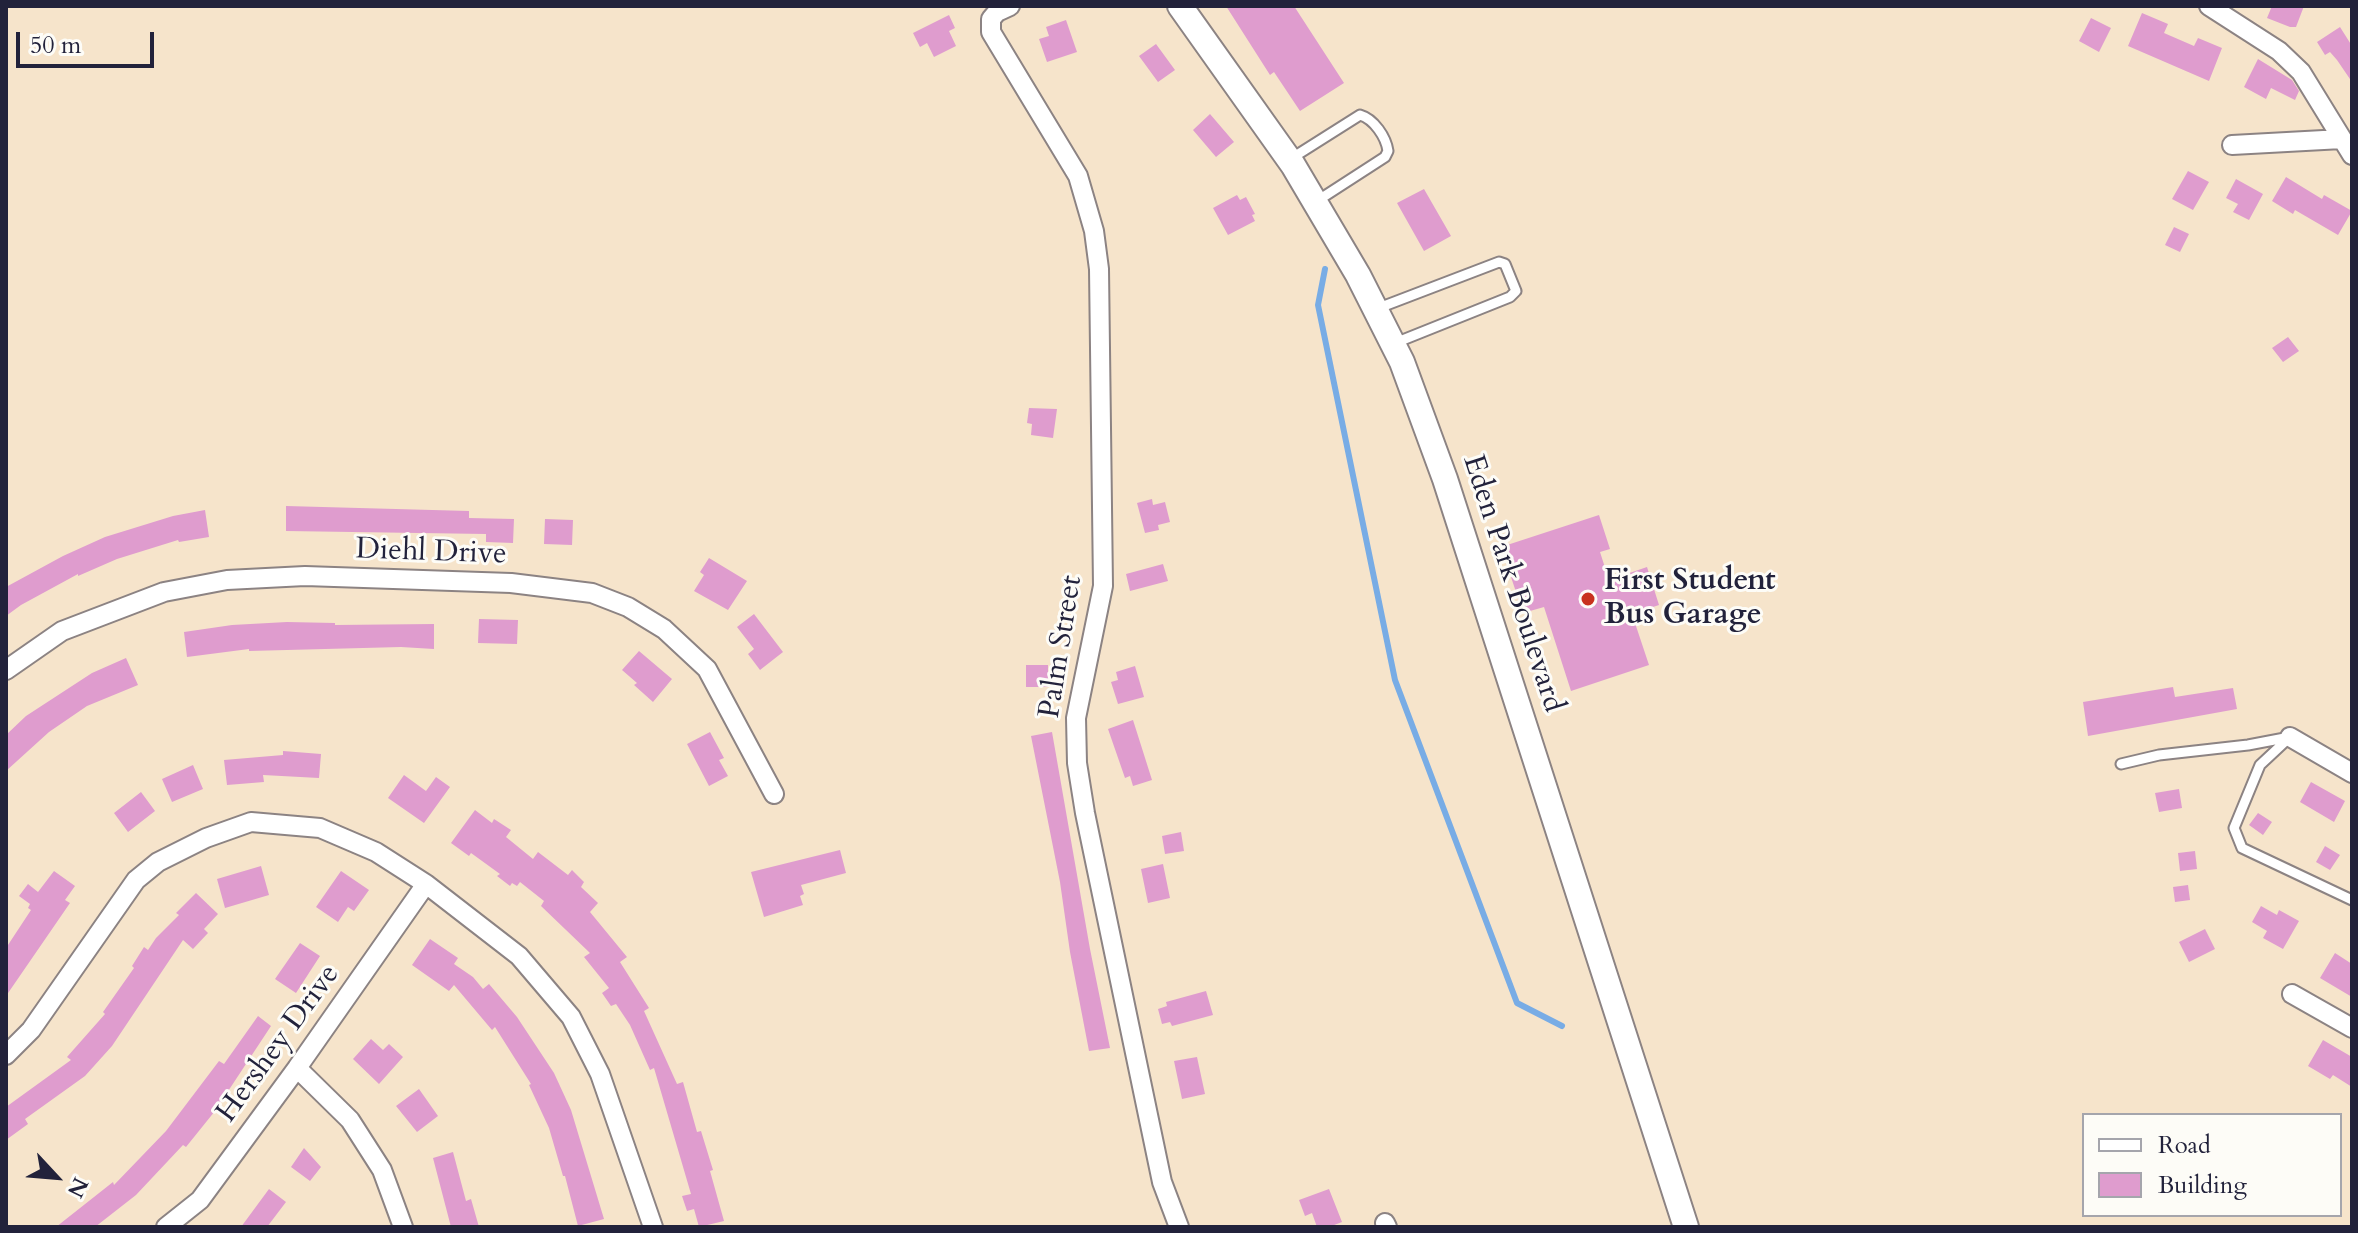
<!DOCTYPE html>
<html>
<head>
<meta charset="utf-8">
<style>
	body { margin:0 }
	#map { position:relative; width:2358px; height:1233px; overflow:hidden; background:#f6e4cb; font-family:Cardo,serif }
	canvas { display:block }
	.frame { position:absolute; inset:0; border:8px solid #22223b; pointer-events:none }
	.legend { position:absolute; left:2082px; top:1113px; width:260px; height:104px; box-sizing:border-box; background:#fdfcf7; border:2px solid #a5a5ac; margin:0; padding:10px 14px; list-style:none; font-size:24px; color:#22223b }
	.legend li { display:flex; align-items:center; gap:16px; height:40px }
	.legend b { width:40px; border:2px solid #a5a5ac }
	.north { position:absolute; left:16px; top:1137px; width:80px; height:80px; -webkit-text-stroke:6px #fdfcf7; paint-order:stroke; rotate:116deg; font-size:22px; font-weight:700; line-height:32px; text-align:center; color:#22223b }
	.north::after { content:''; display:block; margin:auto; width:28px; height:36px; background:#22223b; clip-path:polygon(50% 0,100% 100%,50% 72%,0 100%) }
	.scale { position:absolute; left:16px; top:32px; width:138px; height:36px; box-sizing:border-box; border:4px solid #22223b; border-top:0; padding-left:10px; font-size:24px; line-height:28px; white-space:nowrap; color:#22223b; -webkit-text-stroke:6px #fdfcf7; paint-order:stroke }
</style>
</head>
<body>
<div id="map">
<canvas width="2358" height="1233"></canvas>
<div class="frame"></div>
<ul class="legend">
<li><b style="height:10px;background:#fff"></b>Road</li>
<li><b style="height:22px;background:#df9cce"></b>Building</li>
</ul>
<div class="north">N</div>
<div class="scale">50 m</div>
</div>
<script>
const context = document.querySelector('canvas').getContext('2d');
context.lineJoin = 'round';
function strokePath(path, color, width, dash) { context.strokeStyle = color; context.lineWidth = width; context.lineCap = dash ? 'butt' : 'round'; context.setLineDash(dash || []); context.stroke(path); }
function paint(path, color) { context.fillStyle = color; context.fill(path, 'evenodd'); }
function write(font, color, halo, rows, align = 'center') {
  context.font = font + ' Cardo,serif'; context.lineWidth = 6; context.setLineDash([]); context.textBaseline = 'middle'; context.strokeStyle = halo; context.fillStyle = color; for (const [text, x, y, turn = 0] of rows) {
    context.save(); context.translate(x, y); context.rotate((+turn || 0) * Math.PI / 180); context.textAlign = isNaN(turn) ? turn : align; if (halo) context.strokeText(text, 0, 0); context.fillText(text, 0, 0); context.restore();
  }
}
strokePath(new Path2D(`
	M1325,269L1318,305L1395,680L1517,1003L1562,1026`), '#78ace5', 6);
paint(new Path2D(`
	M1226,6H1294L1344,83L1300,111L1274,72L1270,75Z
	M2272,6H2304L2296,27H2290L2267,18Z
	M2142,13L2168,24L2164,33L2194,46L2198,38L2222,48L2209,81L2128,46Z
	M949,15L955,28L949,31L956,46L934,57L927,43L920,47L913,33Z
	M2091,18L2111,28L2099,52L2079,41Z
	M1066,20L1077,52L1047,62L1039,39L1049,36L1046,27Z
	M2340,27L2352,46V82L2337,60L2330,52L2325,55L2317,42Z
	M1156,44L1175,70L1158,82L1139,56Z
	M2258,59L2292,80L2299,91L2295,100L2271,88L2266,99L2244,87Z
	M1210,114L1234,142L1216,157L1193,130Z
	M2188,171L2209,182L2193,210L2172,199Z
	M2286,177L2322,199L2324,195L2352,211L2338,235L2295,210L2293,214L2272,201Z
	M2236,179L2263,194L2249,220L2233,212L2238,204L2226,198Z
	M1424,189L1451,236L1424,251L1397,203Z
	M1237,195L1240,200L1246,197L1255,214L1252,215L1255,221L1228,235L1213,208Z
	M2174,227L2189,234L2180,252L2165,245Z
	M2288,337L2299,351L2283,362L2272,348Z
	M1029,408L1057,409L1053,438L1031,435L1032,424L1027,423Z
	M1152,499L1153,505L1165,502L1170,522L1158,525L1159,530L1145,533L1137,503Z
	M286,506L469,511V518L514,519L513,543L486,542V534L286,531Z
	M205,510L209,537L179,542L178,540L117,559L78,576V574L21,605L6,616V587L63,556L105,537L173,516Z
	M1599,515L1610,549L1600,552L1609,580L1647,567L1659,605L1632,614L1649,665L1571,691L1544,607L1523,613L1501,547Z
	M545,519L573,520L572,545L544,544Z
	M709,558L747,581L728,610L694,591L704,575L700,572Z
	M1163,564L1168,581L1130,591L1126,574Z
	M754,614L783,652L760,670L748,654L754,649L737,627Z
	M479,619L518,620L517,644L478,643Z
	M287,622L335,623V625L434,624V649L401,647L249,651V649L187,657L184,632L232,625Z
	M639,651L672,679L653,702L634,685L637,683L622,670Z
	M126,658L138,685L87,706L49,732L6,771V735L26,716L92,673Z
	M1026,665H1048V687H1026Z
	M1135,666L1144,697L1118,704L1111,682L1118,680L1116,672Z
	M2173,687L2175,697L2233,688L2237,709L2088,736L2083,702Z
	M1133,720L1152,780L1133,786L1130,776L1125,778L1108,729Z
	M710,732L724,758L719,760L728,776L709,786L687,744Z
	M1052,732L1090,949L1110,1048L1089,1051L1070,952L1060,882L1031,736Z
	M283,751L321,754L319,778L263,775L264,782L227,785L224,760L283,755Z
	M193,765L203,789L172,802L162,779Z
	M404,775L426,791L436,777L450,787L424,823L388,798Z
	M2311,782L2345,801L2334,822L2300,802Z
	M2179,789L2182,808L2159,812L2155,793Z
	M141,792L155,811L128,832L114,813Z
	M475,810L492,823L494,819L511,830L506,837L533,859L538,852L568,875L572,870L584,882L581,887L598,903L590,912L627,957L620,962L649,1008L644,1011L677,1084L683,1082L697,1132L701,1131L713,1170L710,1171L724,1221L699,1227L694,1209L687,1211L682,1196L691,1194L654,1068L650,1070L630,1025L616,1004L611,1006L602,993L609,988L584,957L590,953L541,906L544,901L520,882L517,886L512,883L510,886L497,876L500,874L471,853L469,856L451,843Z
	M2258,813L2272,822L2263,835L2249,825Z
	M1181,832L1184,851L1165,854L1162,836Z
	M2325,846L2340,855L2330,870L2316,862Z
	M840,850L846,873L801,885L804,894L800,896L803,905L764,917L751,872Z
	M2195,851L2197,869L2180,871L2178,853Z
	M1163,864L1170,898L1148,903L1141,869Z
	M261,866L269,895L225,908L217,879Z
	M54,871L75,886L65,900L70,903L6,996V948L31,910L28,908L30,904L19,896L28,884L38,892Z
	M341,871L369,890L354,911L348,907L338,922L316,907Z
	M2188,885L2190,900L2175,902L2173,887Z
	M196,893L218,914L204,929L208,933L193,949L183,940L112,1046L85,1076L25,1119L28,1124L6,1140V1107L71,1060L67,1057L105,1014L103,1012L134,968L132,966L144,947L148,950L156,938L179,915L176,913Z
	M2261,906L2277,915L2279,910L2299,921L2283,949L2263,938L2267,931L2252,922Z
	M2205,929L2215,949L2189,962L2179,942Z
	M430,939L458,958L454,964L473,977L483,989L489,984L517,1017L554,1073L571,1110L604,1219L578,1226L565,1176H563L549,1128L529,1085L531,1084L495,1027L492,1030L454,985L449,991L412,965Z
	M300,943L320,956L296,993L275,979Z
	M2335,953L2352,964V997L2320,978Z
	M1206,991L1213,1015L1172,1026L1170,1022L1162,1024L1158,1009L1167,1006L1166,1002Z
	M258,1016L271,1026L215,1111L186,1147L183,1145L136,1195L95,1227H56L113,1182L114,1185L166,1131L219,1061L224,1064Z
	M371,1039L383,1050L389,1044L403,1057L379,1084L353,1059Z
	M2323,1040L2352,1057V1087L2333,1075L2330,1079L2308,1066Z
	M1197,1057L1205,1094L1182,1099L1174,1061Z
	M419,1089L438,1116L417,1132L396,1106Z
	M304,1148L321,1167L310,1181L291,1167Z
	M453,1152L466,1201L471,1199L479,1227H451L433,1158Z
	M269,1189L286,1202L267,1227H241Z
	M1329,1189L1342,1222L1329,1227H1317L1312,1213L1305,1216L1299,1200Z`), '#df9cce');
const lane = new Path2D(`
	M1292,158L1360,115C1374,119 1386,137 1388,151L1385,157L1317,201
	M1376,309L1499,262L1505,264L1516,291L1510,297L1395,343
	M2290,737L2260,765L2234,828L2242,848L2352,900
	M2121,764L2159,755L2248,745L2290,737`);
const street = new Path2D(`
	M1010,6L997,12L991,19V32L1078,176L1094,231L1099,269L1103,586L1076,718L1077,763L1085,813L1162,1182L1179,1227
	M2209,6L2279,51L2301,72L2352,155
	M2232,145L2342,139
	M6,670L62,631L164,592L227,580L305,576L511,583L592,593L628,607L664,629L707,669L774,794
	M2290,737L2352,773
	M2292,994L2352,1028
	M6,1055L31,1030L136,880L158,862L206,838L251,822L320,828L376,852L426,884L519,956L571,1017L600,1074L653,1227
	M297,1068L350,1120L382,1170L403,1227
	M1385,1223L1387,1227
	M166,1227L200,1200L297,1068L426,884`);
const secondary = new Path2D(`
	M1180,6L1293,165L1358,275L1402,362L1445,479L1686,1227`);
strokePath(lane, '#8c8383', 13);
strokePath(street, '#8c8383', 22);
strokePath(secondary, '#8c8383', 28);
strokePath(lane, '#fff', 9);
strokePath(street, '#fff', 18);
strokePath(secondary, '#fff', 24);
for (const [x, y, r, color] of [
	[1588,599,8,"#c8321e"]
]) { const dot = new Path2D(); dot.arc(x, y, r, 0, 2 * Math.PI); context.fillStyle = color; context.fill(dot); strokePath(dot, '#fdfcf7', 3); }
write('30px', '#22223b', '#fdfcf7', [
	["Diehl Drive",431,553,2],
	["Eden Park Boulevard",1512,584,72],
	["Palm Street",1062,647,-81],
	["Hershey Drive",279,1044,-54]
]);
write('bold 30px', '#22223b', '#fdfcf7', [
	["First Student",1604,582],
	["Bus Garage",1604,616]
], 'left');
</script>
</body>
</html>
